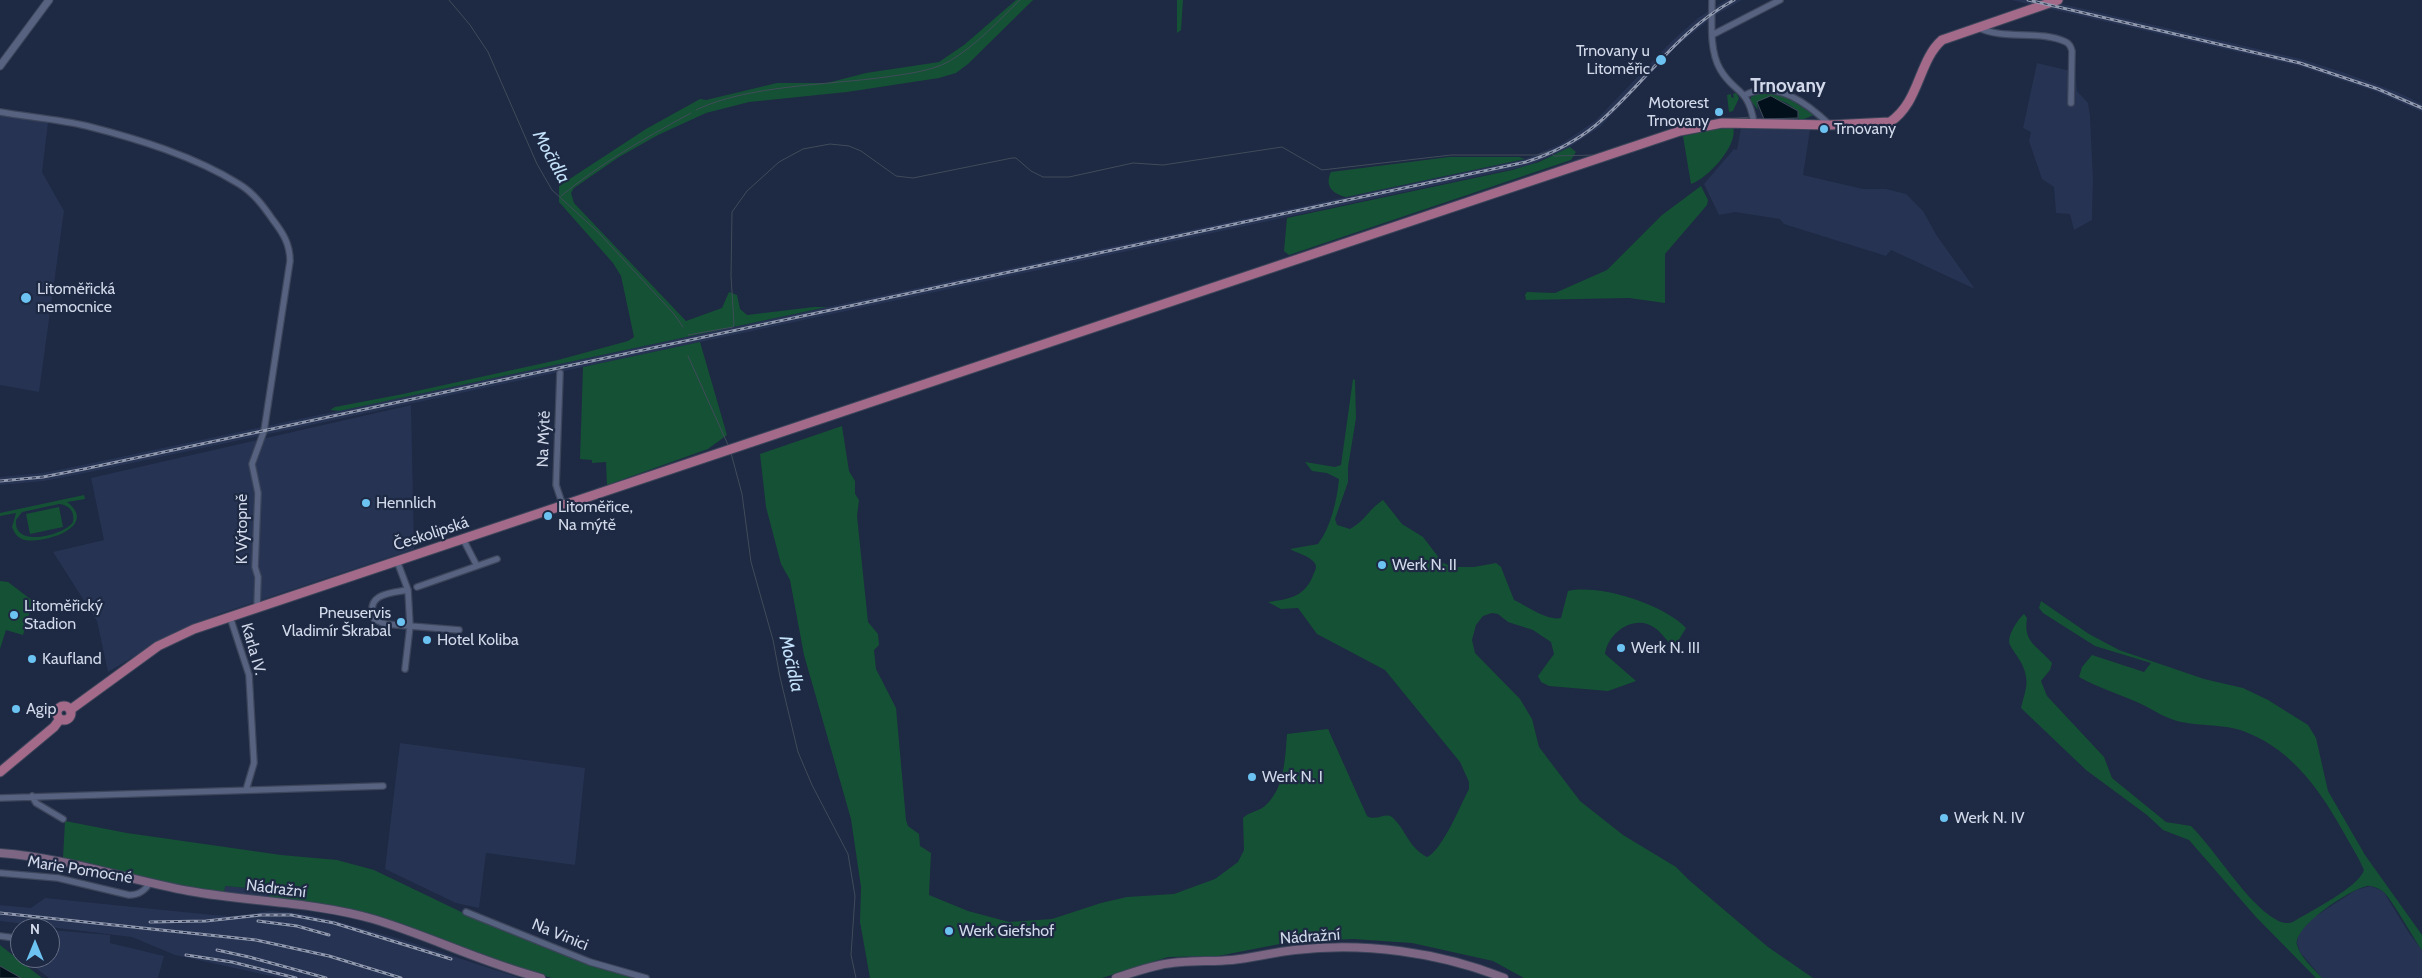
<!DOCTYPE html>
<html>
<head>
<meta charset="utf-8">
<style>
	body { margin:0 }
	#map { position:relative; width:2422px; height:978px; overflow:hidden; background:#1e2943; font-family:Cabin,sans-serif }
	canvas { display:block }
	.north { position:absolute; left:10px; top:918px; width:50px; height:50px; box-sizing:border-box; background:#1e2943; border:1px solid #656f85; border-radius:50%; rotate:0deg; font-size:14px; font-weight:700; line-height:20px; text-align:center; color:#d0d8e9 }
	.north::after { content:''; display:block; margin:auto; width:18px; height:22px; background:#6cc3f2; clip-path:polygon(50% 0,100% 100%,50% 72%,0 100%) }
</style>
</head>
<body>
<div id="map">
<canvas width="2422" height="978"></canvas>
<div class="north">N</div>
</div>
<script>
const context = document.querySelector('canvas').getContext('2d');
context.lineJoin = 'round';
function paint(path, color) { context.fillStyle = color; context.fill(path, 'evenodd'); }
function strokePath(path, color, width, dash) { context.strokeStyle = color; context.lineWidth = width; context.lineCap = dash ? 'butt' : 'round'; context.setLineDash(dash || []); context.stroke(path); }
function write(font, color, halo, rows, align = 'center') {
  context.font = font + ' Cabin,sans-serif'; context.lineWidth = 4.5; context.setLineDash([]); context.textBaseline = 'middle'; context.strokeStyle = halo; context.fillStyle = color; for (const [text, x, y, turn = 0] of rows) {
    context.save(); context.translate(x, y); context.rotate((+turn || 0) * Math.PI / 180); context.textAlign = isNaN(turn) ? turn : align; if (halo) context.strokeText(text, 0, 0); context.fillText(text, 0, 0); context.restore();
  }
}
paint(new Path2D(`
	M1726,0H1742L1714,16L1678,45L1600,127L1565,150L1527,166L85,473L44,481L0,485V477L43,473L83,465L1525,159L1561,144L1595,121L1673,40L1698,18Z
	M2011,0H2045L2301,59L2345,73L2397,92L2422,104V112L2377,92L2299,66Z
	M2037,63L2075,72L2077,91L2088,103L2090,116L2093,180L2092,214V220L2074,230L2070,214L2056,213L2054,187L2042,179L2029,141L2031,132L2023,128Z
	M0,115L48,123L42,172L64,211L39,392L0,385Z
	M1741,128L1810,130L1803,175L1863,189H1886L1906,194L1923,211L1937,236L1975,289L1891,250L1886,256L1784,224L1780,219L1735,212L1719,215L1704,184L1734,149L1737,150Z
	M411,405L414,549L219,614L177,631L108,672L97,621L53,552L104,540L91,478Z
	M400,743L585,768L575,865L486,853L479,908L456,903L385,869Z
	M225,886L270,890L269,899L224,894Z
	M2370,886L2383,891L2409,933L2422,950V978H2322L2300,952L2297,943L2299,932L2311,919L2356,890Z
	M45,898L213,915L232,916L270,911L298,913L329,919L400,939L520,978H280L175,955L132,937L0,921V905L31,908Z
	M50,930L110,935V943L164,956L158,978H49L24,959L50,958Z`), '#263353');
paint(new Path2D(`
	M1016,0H1033L968,64L956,73L939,78L847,92L749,102L706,113L658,135L619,157L574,188L571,193L574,203L686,321L722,308L729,292L737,295L740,309L747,315L814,307H827L339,411L330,410L335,407L403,394L558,360L628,341L634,337L621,276L613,263L559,202V186L646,129L700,99L706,100L777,83H827L866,73L939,62L964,45Z
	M1177,0H1183L1181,30L1177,33Z
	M1763,92L1785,96L1814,115L1799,121L1798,111C1782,99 1775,96 1757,103L1758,110L1751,101V97Z
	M1736,93L1739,98L1733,111L1729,112L1727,95L1731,94V97L1734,98L1733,94Z
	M1725,127H1733C1739,145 1707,179 1691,184L1683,136Z
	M1570,147L1576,152L1571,160L1289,255L1284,251L1287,218L1512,170L1539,162Z
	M1449,157H1519L1525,159L1346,197C1333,194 1324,186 1331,172Z
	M1701,186L1708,200L1707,205L1665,254V303L1629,298L1526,300L1525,295L1527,292L1555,293L1607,270L1662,215Z
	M700,342L727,435L708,449L607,485L606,462L592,463V460L580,459L583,367Z
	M1353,379L1355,380L1356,418L1348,467V482L1335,519L1337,525L1350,529C1365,521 1370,508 1383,500L1402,524L1423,537L1443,563L1454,567H1474L1496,563L1501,567L1514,600C1527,606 1547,621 1561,618L1568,591C1600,584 1663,604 1686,628L1674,648C1668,642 1662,633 1655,628C1635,613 1608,632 1605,654L1636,681L1608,691L1549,686L1541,682L1538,676L1554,654L1551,642L1533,630L1508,622L1498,614L1492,613L1483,616L1476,625L1472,640L1475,653L1520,699L1532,719L1539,747L1580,801L1623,835L1676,867L1690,881L1768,947L1813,978H1524L1493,961L1412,943L1353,939L1290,942L1218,956L1168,957L1102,978H870L860,922L861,887L851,819L804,655L790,580L781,564L766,507L760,454L842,426L849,471L855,481V494L859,500L857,516L868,622L878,634L879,645L874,650L876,669L896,708L906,820L908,826L919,834L920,846L931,853L929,895L968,911L1009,922L1052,919L1101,903L1127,897L1174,894L1215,879L1238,862L1244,850L1243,818C1250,811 1259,812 1266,805C1285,787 1285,758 1287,734L1328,729L1367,816C1376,822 1386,811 1393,818C1407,831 1407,846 1427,857C1442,851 1461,804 1469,789V782L1460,762L1385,670L1317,634L1298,608L1281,609L1268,602C1291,599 1306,596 1314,573C1316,569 1317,566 1314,562C1309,556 1297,553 1290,549L1318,544C1331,527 1337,500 1339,479L1327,473L1312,471L1305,462L1335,467L1341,465Z
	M84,495L85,499L67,502C101,528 38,546 22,539C17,537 14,532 12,527L16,513L0,516V513ZM59,504C69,505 75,511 73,522C65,535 13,549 16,520L22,512Z
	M59,507L63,527L30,534L26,514Z
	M0,581L8,582L33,601L23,635L6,630L0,649Z
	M2041,601L2089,634L2119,650L2204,679L2243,688L2268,700L2308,725L2316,738L2328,791L2365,855L2422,935V950C2413,938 2390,895 2381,890C2377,888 2371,885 2367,886C2351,889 2293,926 2297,945C2300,957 2314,969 2322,978H2316L2256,917L2189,840L2163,830L2147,815L2086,770L2021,708C2023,698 2028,687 2026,677C2024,663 2016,656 2010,645C2006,637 2018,619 2024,614L2027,618C2023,643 2037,645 2052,663L2050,670L2041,681L2047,696L2104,757L2112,778L2166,822L2191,826C2216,851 2247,903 2275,919C2281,923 2287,924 2293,922C2310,911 2358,888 2364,870C2358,856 2351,846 2344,833C2322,793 2293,751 2248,733C2226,723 2200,727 2177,721C2163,717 2152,709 2139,703C2119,694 2099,688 2079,677L2082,667L2092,655L2144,672L2151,663L2095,646L2043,613L2039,608Z
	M65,821L127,833L281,855L337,860L374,870L482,922L589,965L635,978H552L524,971L386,921L269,899L270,890L225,886L224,894L151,880L63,858Z
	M0,945L42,978H21L0,966Z`), '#155135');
const water = new Path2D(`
	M1771,96L1798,111V118L1764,119L1757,102Z
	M0,966L21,978H0Z`);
paint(water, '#02101c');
strokePath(water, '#404c5a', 1);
strokePath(new Path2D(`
	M449,0L470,25L488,52L537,164L552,190L598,232L674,314L683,327
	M696,110C747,85 829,85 886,77C906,74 931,71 948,62C976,46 998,21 1020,0
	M1755,118L1764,119
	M1725,119L1751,117
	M1696,124L1711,121
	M561,196C601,163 645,138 691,113
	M688,335L733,327L734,324L731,276L732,212L747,191L779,162L803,149L830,144L849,146L861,151L896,176L913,178L1012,158H1016L1031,171L1043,177H1069L1133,163L1163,165L1282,147L1322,170L1451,155H1537L1550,151L1554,156L1594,155
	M688,356L729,447
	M731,453L742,494L751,562L773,640L780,677L798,752L812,785L848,854L855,896L851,955L856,978`), '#404c5a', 1);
const minor = new Path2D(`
	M1712,0C1712,21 1709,50 1720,69C1734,94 1748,86 1754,123
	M1977,27C2004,41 2039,29 2066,42C2070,44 2071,47 2072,51L2071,103
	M1712,35L1780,0
	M1745,95C1776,79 1808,104 1830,125
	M0,112C28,117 59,119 87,126C138,139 194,156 239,184C254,193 264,207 273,220C283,233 290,244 290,261L264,431L252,464L258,493L255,567L258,577L257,607
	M560,373L556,485L563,506
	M463,539L477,566
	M397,561L408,590L410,626L405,669
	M417,587L497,559
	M408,590C389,593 365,594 374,619L385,624L459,630
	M230,617L249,675L254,763L246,790
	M32,796L36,803L63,819
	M0,798L383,786
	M0,873L58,878L129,895C139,895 145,891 150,882
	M466,912L590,962L646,978
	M0,936L15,938`);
const tertiary = new Path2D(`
	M0,66L49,0`);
const secondary = new Path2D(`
	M0,853C65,858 126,879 189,891C250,902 314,902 373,919C430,936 483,963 541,978
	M1116,978C1131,973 1145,968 1160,965C1183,960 1208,962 1232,960C1253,958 1274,952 1295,950C1364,942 1439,952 1504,978`);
const primary = new Path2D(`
	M57 713a7 7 0 1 1 14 0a7 7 0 1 1-14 0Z
	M70,710L158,646L194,629L1680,131L1722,123L1830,125L1890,122C1920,102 1918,61 1942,40L2058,0
	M0,772L54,727L60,719`);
strokePath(minor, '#3c455a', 8);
strokePath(tertiary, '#3c455a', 9);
strokePath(secondary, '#3c455a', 10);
strokePath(primary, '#3c455a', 11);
strokePath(minor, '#566280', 5.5);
strokePath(tertiary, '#566280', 7);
strokePath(secondary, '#7d6684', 8);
strokePath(primary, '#a46a89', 9);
const rail = new Path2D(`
	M2028,0L2300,63L2378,89L2422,108
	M0,481L43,477L84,469L1526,162C1551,154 1575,142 1596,125C1646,83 1674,33 1734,0
	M0,913L256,940L329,956L401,978
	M258,921L297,926L329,935
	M150,922L206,921L261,915H291L334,923L451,959
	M217,950L249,957L326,978
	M186,955L232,962L296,978`);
strokePath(rail, '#8f98ad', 3);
strokePath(rail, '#1e2943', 1, [4]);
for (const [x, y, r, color] of [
	[1661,60,6,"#6cc3f2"],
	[1719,112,5,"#6cc3f2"],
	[1824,129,5,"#6cc3f2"],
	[26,298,6,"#6cc3f2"],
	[366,503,5,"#6cc3f2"],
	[548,516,5,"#6cc3f2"],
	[1382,565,5,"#6cc3f2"],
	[14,615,5,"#6cc3f2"],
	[401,622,5,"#6cc3f2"],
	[427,640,5,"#6cc3f2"],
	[1621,648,5,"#6cc3f2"],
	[32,659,5,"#6cc3f2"],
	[16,709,5,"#6cc3f2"],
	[1252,777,5,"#6cc3f2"],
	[1944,818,5,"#6cc3f2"],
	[949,931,5,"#6cc3f2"]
]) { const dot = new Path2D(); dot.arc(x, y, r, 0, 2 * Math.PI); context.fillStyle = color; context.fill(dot); strokePath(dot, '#1e2943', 2); }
write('16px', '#d0d8e9', '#1e2943', [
	["Trnovany u",1650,51,"right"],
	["Litoměřic",1650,69,"right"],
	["Motorest",1709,103,"right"],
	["Trnovany",1709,121,"right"],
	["Trnovany",1834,129],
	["Litoměřická",37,289],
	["nemocnice",37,307],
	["Hennlich",376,503],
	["Litoměřice,",558,507],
	["Na mýtě",558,525],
	["Werk N. II",1392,565],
	["Litoměřický",24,606],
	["Stadion",24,624],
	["Pneuservis",391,613,"right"],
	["Vladimír Škrabal",391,631,"right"],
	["Hotel Koliba",437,640],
	["Werk N. III",1631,648],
	["Kaufland",42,659],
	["Agip",26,709],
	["Werk N. I",1262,777],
	["Werk N. IV",1954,818],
	["Werk Giefshof",959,931]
], 'left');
write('16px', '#d0d8e9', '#1e2943', [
	["Na Mýtě",544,439,-88],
	["K Výtopně",242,529,-90],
	["Českolipská",431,534,-18],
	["Karla IV.",253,649,74],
	["Marie Pomocné",80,870,9],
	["Nádražní",276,889,7],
	["Na Vinici",560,935,22],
	["Nádražní",1310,937,-4]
]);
write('italic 18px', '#c4e2fb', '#1e2943', [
	["Močidla",551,157,61],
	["Močidla",791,664,77]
]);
write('bold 19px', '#d0d8e9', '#1e2943', [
	["Trnovany",1788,86]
]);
</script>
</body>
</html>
